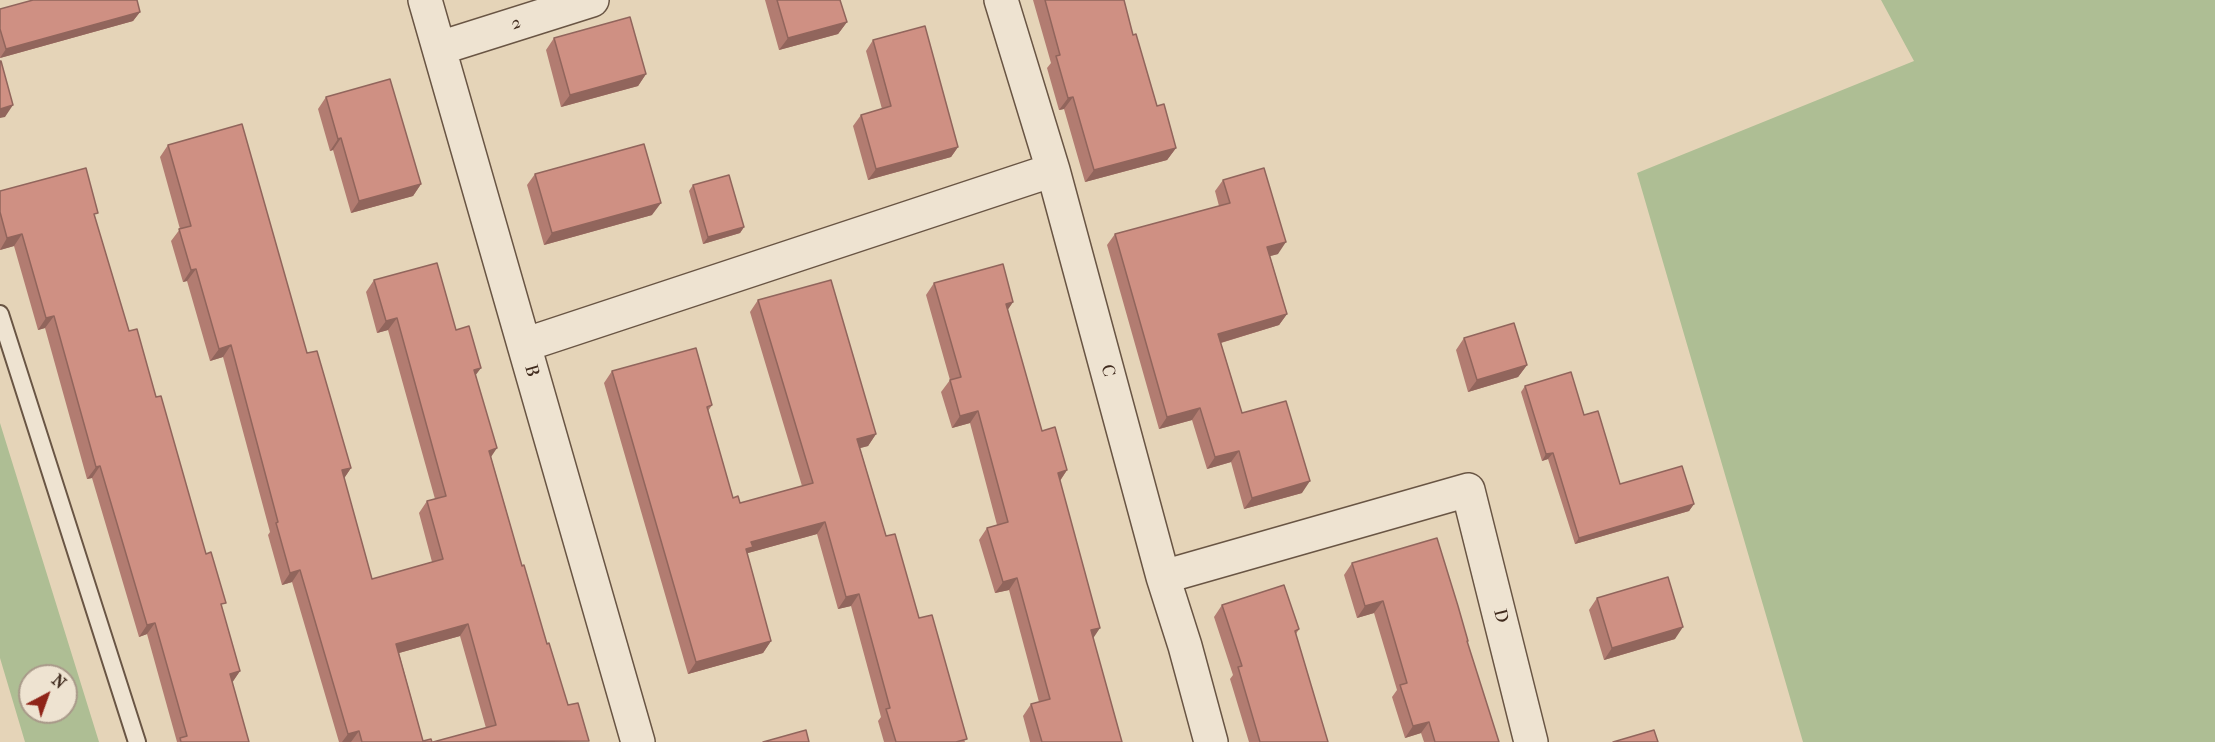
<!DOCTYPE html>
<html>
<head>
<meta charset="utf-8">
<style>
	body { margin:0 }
	#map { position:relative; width:2215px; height:742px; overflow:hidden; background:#e5d4b8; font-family:"IM FELL French Canon",serif }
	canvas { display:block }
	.north { position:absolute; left:18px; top:664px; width:60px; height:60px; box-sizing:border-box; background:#eee3d1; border:2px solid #a89989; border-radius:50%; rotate:41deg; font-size:16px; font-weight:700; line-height:24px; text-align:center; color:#402b1e }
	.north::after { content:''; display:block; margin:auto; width:21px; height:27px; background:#8f2418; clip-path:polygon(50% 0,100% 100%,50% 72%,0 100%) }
</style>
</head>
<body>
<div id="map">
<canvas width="2215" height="742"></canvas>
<div class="north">N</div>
</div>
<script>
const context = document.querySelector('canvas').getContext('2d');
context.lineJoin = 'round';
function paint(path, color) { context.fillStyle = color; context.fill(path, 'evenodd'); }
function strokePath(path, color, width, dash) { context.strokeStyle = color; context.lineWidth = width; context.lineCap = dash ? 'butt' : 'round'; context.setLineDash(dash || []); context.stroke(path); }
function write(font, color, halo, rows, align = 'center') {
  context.font = font + ' "IM FELL French Canon",serif'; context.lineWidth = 5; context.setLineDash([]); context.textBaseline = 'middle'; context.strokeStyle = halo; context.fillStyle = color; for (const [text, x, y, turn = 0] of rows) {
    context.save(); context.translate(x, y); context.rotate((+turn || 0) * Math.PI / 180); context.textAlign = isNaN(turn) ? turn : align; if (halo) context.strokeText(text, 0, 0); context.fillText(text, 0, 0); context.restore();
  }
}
paint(new Path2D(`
	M1881,0H2215V742H1803L1637,173L1914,61Z
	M0,423L99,742H25L0,658ZM30,676H66V712H30Z`), '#aebe94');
const lane = new Path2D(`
	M0,314L137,742`);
const street = new Path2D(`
	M425,0L638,742
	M1001,0L1053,170L1163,577L1185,646L1211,742
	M440,48L592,0
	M524,345L1053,170
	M1163,577L1468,490L1531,742`);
strokePath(lane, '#695544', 20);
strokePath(street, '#695544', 36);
strokePath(lane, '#eee3d1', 16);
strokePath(street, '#eee3d1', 33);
paint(new Path2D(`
	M765,0H840L847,22L838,34L779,50Z
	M1033,0H1124L1133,35L1157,106L1176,148L1167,160L1085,182L1064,109L1059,110L1047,68L1051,63Z
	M0,9L140,12L133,21L0,58Z
	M554,38L646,74L638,86L561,107L546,50Z
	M873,40L958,147L951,157L868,180L853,126L861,115L882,109L866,51Z
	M326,97L421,184L413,196L351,213L333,150L330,151L318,109Z
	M168,145L307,353L351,468L344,478L372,579L432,562L419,513L427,501L435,499L388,330L377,333L366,292L374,280L456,330L476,375L491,457L522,566L547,644L568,705L486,728L460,636L399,653L423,741L432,742H339L292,582L282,585L268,535L270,532L223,357L210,361L187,281L183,282L171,241L180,229L160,157Z
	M535,174L652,215L544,245L527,185Z
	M1223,180L1278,254L1270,256L1287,314L1279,325L1221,343L1242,413L1302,493L1244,509L1231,462L1207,469L1192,420L1159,429L1107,245L1115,234L1219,206L1215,191Z
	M693,185L744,227L740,233L703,244L689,191Z
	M0,191L95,217L129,331L156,397L222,608L240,671L232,682L249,742H177L147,634L139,637L92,478L87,479L45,328L38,330L14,246L0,250Z
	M934,283L1013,302L1007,310L1042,431L1067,470L1060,481L1093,638L1122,742H1030L1023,716L1031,704L1039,702L1009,590L995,593L979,540L987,528L997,525L970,423L952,428L941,392L950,380L926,295Z
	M758,300L876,434L868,446L860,448L886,536L919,618L965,742H884L878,721L881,717L851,606L838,609L817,534L748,553L747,554L771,641L763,653L688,674L604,383L612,371L712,405L708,411L733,498L740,503L802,486L750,312Z
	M1464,338L1527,365L1518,377L1468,392L1456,350Z
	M1525,386L1584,415L1620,484L1694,504L1689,511L1575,544L1548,459L1542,461L1521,392Z
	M1352,563L1467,642L1499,742H1424L1421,733L1405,738L1392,697L1397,690L1374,613L1357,618L1344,575Z
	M1597,598L1675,639L1604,660L1589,610Z
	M1222,605L1299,629L1296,634L1328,742H1249L1230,679L1233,675L1214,617Z`), '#b27c71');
paint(new Path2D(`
	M140,12L133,21L0,58L6,49Z
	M847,22L838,34L779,50L788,38Z
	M646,74L638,86L561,107L570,95Z
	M1073,97L1064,109L1059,110L1068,98Z
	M13,105L5,117L0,118V109Z
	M341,138L333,150L330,151L338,139Z
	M958,147L951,157L868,180L876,169Z
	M1176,148L1167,160L1085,182L1094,170Z
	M421,184L413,196L351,213L359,201Z
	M661,203L652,215L544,245L552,233Z
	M744,227L740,233L703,244L708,237Z
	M22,234L14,246L0,250L7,238Z
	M1286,242L1278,254L1259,259L1267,247Z
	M196,269L187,281L183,282L191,270Z
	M1013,302L1005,314L1006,304Z
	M1287,314L1279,325L1210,346L1218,334Z
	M54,316L45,328L38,330L46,318Z
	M397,318L388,330L377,333L386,321Z
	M231,345L223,357L210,361L219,349Z
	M1527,365L1518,377L1468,392L1477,380Z
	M481,368L472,380L474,370Z
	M1200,408L1192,420L1159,429L1167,417Z
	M978,411L970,423L952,428L960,416Z
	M876,434L868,446L849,451L857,439Z
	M497,448L489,460V451Z
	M1239,451L1231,462L1207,469L1215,457Z
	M1553,453L1548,459L1542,461L1546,454Z
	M100,466L92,478L87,479L96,467Z
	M351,468L343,480L342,470Z
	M1067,470L1059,482L1058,473Z
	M1310,481L1302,493L1244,509L1252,498Z
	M1694,504L1689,511L1575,544L1579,538Z
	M825,522L817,534L748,553L744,559L737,561L751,542Z
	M300,570L292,582L282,585L290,573Z
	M1017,578L1009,590L995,593L1003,582Z
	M859,594L851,606L838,609L846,597Z
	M1383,601L1374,613L1357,618L1365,606Z
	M155,623L147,634L139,637L147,625Z
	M468,624L460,636L388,656L396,644Z
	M1683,627L1675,639L1604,660L1612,648Z
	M1100,628L1092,640L1091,630Z
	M771,641L763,653L688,674L696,662Z
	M240,671L232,683L230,674Z
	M1429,722L1421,733L1405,738L1413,726Z
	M359,731L351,742H342L348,734Z`), '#91655c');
const building = new Path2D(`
	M33,0H137L140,12L6,49L0,29V9Z
	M777,0H840L847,22L788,38Z
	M1045,0H1124L1133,35L1136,34L1157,106L1164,104L1176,148L1094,170L1073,97L1068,98L1056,56L1060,55Z
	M630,17L646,74L570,95L554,38Z
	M925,26L958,147L876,169L861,115L891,106L873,40Z
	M0,61H1L13,105L0,109Z
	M390,79L421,184L359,201L341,138L338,139L326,97Z
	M242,124L307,353L317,351L351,468L342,470L372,579L443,559L427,501L446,496L397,318L386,321L374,280L437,263L456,330L469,326L481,368L474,370L497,448L489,451L522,566L524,565L547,644L549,643L568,705L578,703L589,741L433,742L496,725L468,624L396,644L423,741L431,739L432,742H362L359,731L348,734L300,570L290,573L276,523L278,522L231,345L219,349L196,269L191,270L179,229L191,226L168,145Z
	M644,144L661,203L552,233L535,174Z
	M86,168L98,213L94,214L129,331L137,329L156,397L161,396L206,554L211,552L226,603L221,604L240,671L230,674L249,742H181L180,738L187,736L155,623L147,625L100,466L96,467L54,316L46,318L22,234L7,238L0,212V191Z
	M1264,168L1286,242L1267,247L1287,314L1218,334L1242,413L1286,401L1310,481L1252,498L1239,451L1215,457L1200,408L1167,417L1115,234L1230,203L1223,180Z
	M729,175L744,227L708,237L693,185Z
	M1003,264L1013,302L1006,304L1042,431L1055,427L1067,470L1058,473L1100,628L1091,630L1122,742H1042L1031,704L1050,699L1017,578L1003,582L987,528L1008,522L978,411L960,416L950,380L961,377L934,283Z
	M831,280L876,434L857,439L886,536L895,534L919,618L932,615L967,739L956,742H896L886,709L890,708L859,594L846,597L825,522L751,542L753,547L746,549L771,641L696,662L612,371L696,348L712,405L707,407L733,498L738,496L740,503L813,483L758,300Z
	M1514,323L1527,365L1477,380L1464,338Z
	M1571,372L1584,415L1598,411L1620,484L1682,466L1694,504L1579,538L1553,453L1546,454L1525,386Z
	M1437,538L1458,606L1468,641H1467L1499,742H1435L1429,722L1413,726L1400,685L1407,683L1383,601L1365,606L1352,563Z
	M1668,577L1683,627L1612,648L1597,598Z
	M1284,585L1299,629L1295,631L1328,742H1260L1238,667L1242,666L1222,605Z
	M806,730L809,742H763Z
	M1654,730L1658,742H1613Z`);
paint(building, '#cf9083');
strokePath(building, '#91655c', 1.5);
write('18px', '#402b1e', '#eee3d1', [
	["2",516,24,-17],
	["B",531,371,74],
	["C",1107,371,75],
	["D",1500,616,76]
]);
</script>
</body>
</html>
